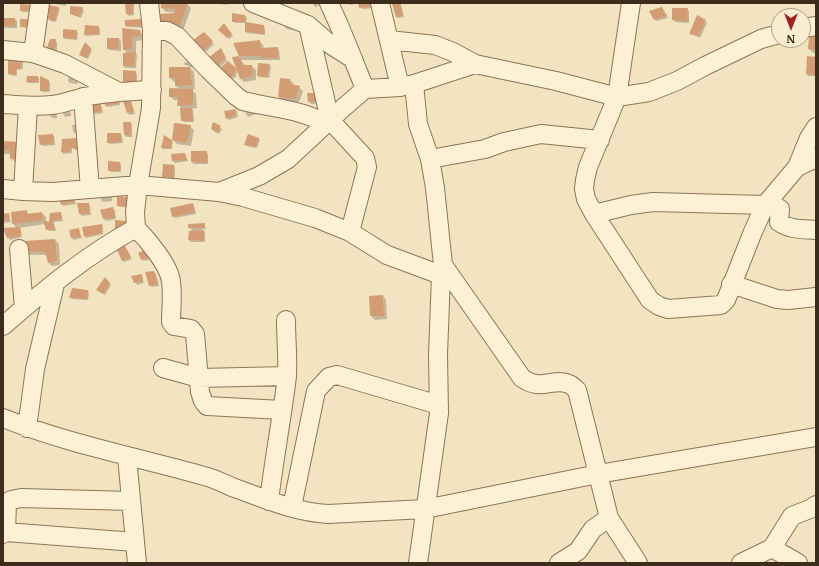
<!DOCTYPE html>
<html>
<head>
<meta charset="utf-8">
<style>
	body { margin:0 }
	#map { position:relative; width:819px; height:566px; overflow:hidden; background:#f2e4c1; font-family:Merriweather,serif }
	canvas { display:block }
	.frame { position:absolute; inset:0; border:4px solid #3c2c1c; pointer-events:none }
	.north { position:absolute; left:771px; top:8px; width:40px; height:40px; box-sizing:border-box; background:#f9eed1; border:1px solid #ada089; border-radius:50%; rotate:180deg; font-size:11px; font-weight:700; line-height:16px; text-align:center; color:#3c2c1c }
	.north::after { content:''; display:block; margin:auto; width:14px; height:18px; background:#a32020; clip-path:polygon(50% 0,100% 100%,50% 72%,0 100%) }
</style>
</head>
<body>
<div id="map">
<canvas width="819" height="566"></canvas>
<div class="frame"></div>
<div class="north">N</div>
</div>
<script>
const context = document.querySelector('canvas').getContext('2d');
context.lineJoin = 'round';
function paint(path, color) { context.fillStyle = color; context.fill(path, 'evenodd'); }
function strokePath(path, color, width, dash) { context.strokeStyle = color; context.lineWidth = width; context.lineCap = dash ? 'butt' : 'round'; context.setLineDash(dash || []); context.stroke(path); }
paint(new Path2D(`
	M54,3H66V6L55,4Z
	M126,3H134V15L129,16L127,14Z
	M162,3H184L187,4L191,8L184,28H163L175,12H166L162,8Z
	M218,3H228V5L219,4Z
	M312,3H326L315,7Z
	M348,3H375L376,8L362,9L359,3L350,5Z
	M398,3L401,4L404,17L398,18L397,17Z
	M21,5L34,12H23L21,11Z
	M59,8L60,9L56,22L50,21L49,19Z
	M82,8L84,10L81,18L71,14Z
	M662,8L668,18L657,21L655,19Z
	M687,9L689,11V23L675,22L673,20Z
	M245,16L247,17L246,23L263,26L265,28V35L247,33L246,31V23H235L233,21Z
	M3,19H15L17,21V28H5L3,26Z
	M143,20L145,28L128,27L126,26Z
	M286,20L298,27L297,31L287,29L285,27Z
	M705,21L707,23L700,38L690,33Z
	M225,26L233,36L229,39L220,30Z
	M99,27L100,29V35L87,36L85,35Z
	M123,29L139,31L143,35L144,40L136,41V52H134L137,55L136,68H125L124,66L128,54L124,49Z
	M76,31L78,33L77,40L66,39L64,38Z
	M204,33L214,44L206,52L195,40Z
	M816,36V53H813L809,49Z
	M108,39H119L121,41V51L110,50L108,48Z
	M55,40L57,42V51H49Z
	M259,41L263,45L264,49L277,48L279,50L280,60H241L245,66H252L256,70V80L244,82L240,78L233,58L241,57L239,56Z
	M86,43L92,50L88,59L80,55Z
	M222,51L227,61L219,68L217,66Z
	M808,57L816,58V76H808L807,74Z
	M192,58L199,65L195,69L183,64Z
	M21,61L23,62V69L17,70V76L10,75L9,74Z
	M228,62L237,70L236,77L230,80Z
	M270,65L271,67L269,78L260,77L258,76Z
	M190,68L194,72L195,89H191L196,94L197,108L191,109L193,110L194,122H184L182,120L181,108L179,105V100H174L170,96L181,90L176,86V82H174L170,78Z
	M135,72L137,74V83H126L124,81Z
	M69,75L78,80L77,84L70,83L68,81Z
	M37,77L39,78V83H29L27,82Z
	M290,80L294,84V86L299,87L303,91L299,102L283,101L279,97Z
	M48,81L50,82V92H42L41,90Z
	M308,94L321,104H311L309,102Z
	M123,96L130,98L135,114L129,115L128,113Z
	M119,98L120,105L108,107L106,106L105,99Z
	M100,103L101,105L103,113L96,114L94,113Z
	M60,108L70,110L71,116L65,117Z
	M243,109L259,113L248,117Z
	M235,110L237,111L238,117L229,120L227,118Z
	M57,112V118H52L50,115H42L40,114Z
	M124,123H131L132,124V137H127L125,135Z
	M175,124L190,126L194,130L191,146L177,144L173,140L172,149H163L162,148L165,136L173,142Z
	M214,124L222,129L219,134L214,131Z
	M72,125H79L81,132L74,133L73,131Z
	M120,134L122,136L123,143L110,144L108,142Z
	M52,135L54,136L55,145L43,146L41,144Z
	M258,138L260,140L257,148L247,146L246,144Z
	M63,140L81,152L72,148V153L63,154L62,152Z
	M3,142L23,163L15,162L11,158V154H3Z
	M206,152L208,154V164H194L192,162Z
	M185,154L188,161L175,163L173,161Z
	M119,163L121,164V172H111L109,170Z
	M174,166L175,167V179L165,178L163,177Z
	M101,192L112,193V201L103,202L101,200Z
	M74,198L76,204L64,206L62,205Z
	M89,204L90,206L91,215L82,216L80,214Z
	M193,204L194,206L196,214L175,218L173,216Z
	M113,209L115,210L116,219L106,221L104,219Z
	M26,211L30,215L42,213L46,217V222L50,223L51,214L60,213L63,221L54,222L56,231H49L45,224L19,228L21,230L22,237L10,240L8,238L17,228L13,224L12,213Z
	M8,214L11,222L5,223L3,220V215Z
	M204,224L206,229H201L205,233V242H191L189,240L193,231L189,228Z
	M102,225L103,227V234L86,238L85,237Z
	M78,230L82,238L74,240L72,238Z
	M55,240L59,244L60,265L52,266L48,262L47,255H29L25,251Z
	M124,245L132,259L124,262L122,260Z
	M140,253L152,259L143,261Z
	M154,272L156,274L159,286L152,287L150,286Z
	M141,275L144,283L137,285L132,277Z
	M105,278L111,285L105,295L97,290Z
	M88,291L89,293L88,300L72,299L70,297Z
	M383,296L386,300L387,319L375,320L371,316Z`), '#0003');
paint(new Path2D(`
	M125,3H132L133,14H126Z
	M161,3H188L180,25H158L160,14L174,13L176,9L161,8Z
	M358,3H374V6L359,8Z
	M394,3H400L403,16L396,17L392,4Z
	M20,4L33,5V11H20Z
	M49,5L59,7L55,21L48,19Z
	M70,6L83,7L79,17L70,14Z
	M662,7L667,16L654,20L649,11Z
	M672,8H688L687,22L672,20Z
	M232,13L245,15V22H232Z
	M697,15L706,20L698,36L689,34Z
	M3,18H15V26H3Z
	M20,19H32V28L20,27Z
	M143,19L144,26H125V20Z
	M245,22L264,25V34L245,32Z
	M224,23L232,34L227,38L218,30Z
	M85,25L99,26V34L84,35Z
	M122,28L140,30L141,36L132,37V49L123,50Z
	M63,29L77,30L76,39L63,38Z
	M204,32L213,41L204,51L193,40Z
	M809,35H816V50L808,49Z
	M107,38H119V49H107Z
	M50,39H56L55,49L46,50Z
	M260,40L261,48L278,47V58H261V56H239L233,43Z
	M85,42L91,48L87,58L79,55Z
	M221,48L226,58L216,67L209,57Z
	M136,52L134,66H123V53Z
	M239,56L243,65H252V76L240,79L236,68L234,75L228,79L218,70L228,61L236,68L232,57Z
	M807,56L816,57L815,75L806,74Z
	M8,59L21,60V68L16,69V75L8,74Z
	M258,63L270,64L267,77L257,76Z
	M169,67H190L192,85L175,86V78H169Z
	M123,70L136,71V82H123Z
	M27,76H38V82H26Z
	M40,76L49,80L48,91H40Z
	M280,78L290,79V84L300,86L295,99L278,97Z
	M169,88L193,89V105L177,106L178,97H169Z
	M307,93H321L320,102H308Z
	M121,95H129L134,112L127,113Z
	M118,96L119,103L105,106L104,98Z
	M100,102L102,111L93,113L90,104Z
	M180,108H192L193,121H181Z
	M236,109V115L226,119L224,111Z
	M123,122H131V135H124Z
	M213,122L221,126L217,133L211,129Z
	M174,123L191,125L187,143L172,140Z
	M107,133H121V142L107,143Z
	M53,134L54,143L40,145L38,135Z
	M248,134L259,138L256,147L244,145Z
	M164,135L172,140L171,148H161Z
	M78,138L79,151L71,147L70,152H61L62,139Z
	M3,141L19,142V159H10V151H3Z
	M191,151H207V163L191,162Z
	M185,153L187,160L172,161L171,154Z
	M108,161L120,162V171H108Z
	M163,164L174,165L173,178L162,177Z
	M73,195L75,202L61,205L59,197Z
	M117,196L133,198L131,208L117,206Z
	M77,203H89V214H79Z
	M193,203L195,212L172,217L170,208Z
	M113,207L115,218L103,219L100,210Z
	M27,210V214L42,212L43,220L12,224L11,212Z
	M61,212L62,219L52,221L55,230H46L43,220L49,222L50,213Z
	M9,213L10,220L3,221V214Z
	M115,220L126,221L124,229L115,228Z
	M205,223V228H188V224Z
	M102,224V233L84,237L82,227Z
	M20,227L21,236L7,238L3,228Z
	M79,228L81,237L71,238L69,230Z
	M204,230V241L188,240L189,231Z
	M55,239L57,261L48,263L45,252L24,251V241Z
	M124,244L131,257L122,261L116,248Z
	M147,249L151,257L141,260L138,253Z
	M154,271L158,284L149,286L145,272Z
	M142,274L143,281L134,283L131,276Z
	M105,277L110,283L103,294L96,290Z
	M72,288L88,290L87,299L69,298Z
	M383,295L384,316H370L369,296Z`), '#d49c73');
const minor = new Path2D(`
	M253,3L308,25L331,45L353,59L365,89
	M329,3L339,25L353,59
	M380,3L400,87
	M631,3L617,97L588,167L585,180L584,189L586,199L594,214L650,300L659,306L668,309L721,305L726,300L752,234L765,205L797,167L816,158
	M308,25L330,120L365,158L367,167L350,232
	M803,28L816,26
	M152,30L167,31L177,36L208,69L236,96L243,101C271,108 301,109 327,124
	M389,40L435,45L453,52L475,64L556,81L617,97L649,92L677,81L705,66L761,39L779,34
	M3,50L33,53L65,64L117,91
	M33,53L40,3
	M414,84L418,124L430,159L435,188L443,265L441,275L438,355L439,413L418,563
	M83,97L90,189
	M3,104C19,105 36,107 52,105C64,104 74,99 85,97C107,92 129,91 152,90
	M430,159L485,149L504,142L541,134L600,140
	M797,167L809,138L816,127
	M3,189L23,191L53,192L138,185L219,192L259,176L288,159L343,108L365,89L400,87L414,84L475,64
	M23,191L28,106
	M219,192L243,197L315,218L350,232L387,255L441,275
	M594,214L631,205L653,202L765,205L775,206L780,209L779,222C790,230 803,229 816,230
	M136,228C147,239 170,266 171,282C173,295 171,309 171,322L174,326L191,329L195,334L200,392L203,401L207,406L282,410
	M19,249L24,308
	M443,265L522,378C541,392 553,377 569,384C572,385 574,388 577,390L609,518L638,563
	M731,284L777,299L788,300L816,297
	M3,326C44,290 88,254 136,228L135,212L138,185L151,108L152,30L149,3
	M163,368L199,378L287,376
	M3,418C68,444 137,457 204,476C213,478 223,483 232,487C263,498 294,512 328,514L425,509L598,474L816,437
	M27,428L35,369L55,284
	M127,457L137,563
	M269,501C274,459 282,418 287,376C288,358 286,339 286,320
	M292,507L316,391L329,377L337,375L439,405
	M6,532L7,503L11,500L21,498L131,501
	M3,534L6,532L135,542
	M772,548L798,563
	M559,563L578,551L593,529L609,518
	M741,563L772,548L792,516L810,509L816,505`);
strokePath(minor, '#8e7456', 20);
strokePath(minor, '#fcf1d5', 18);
</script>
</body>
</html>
